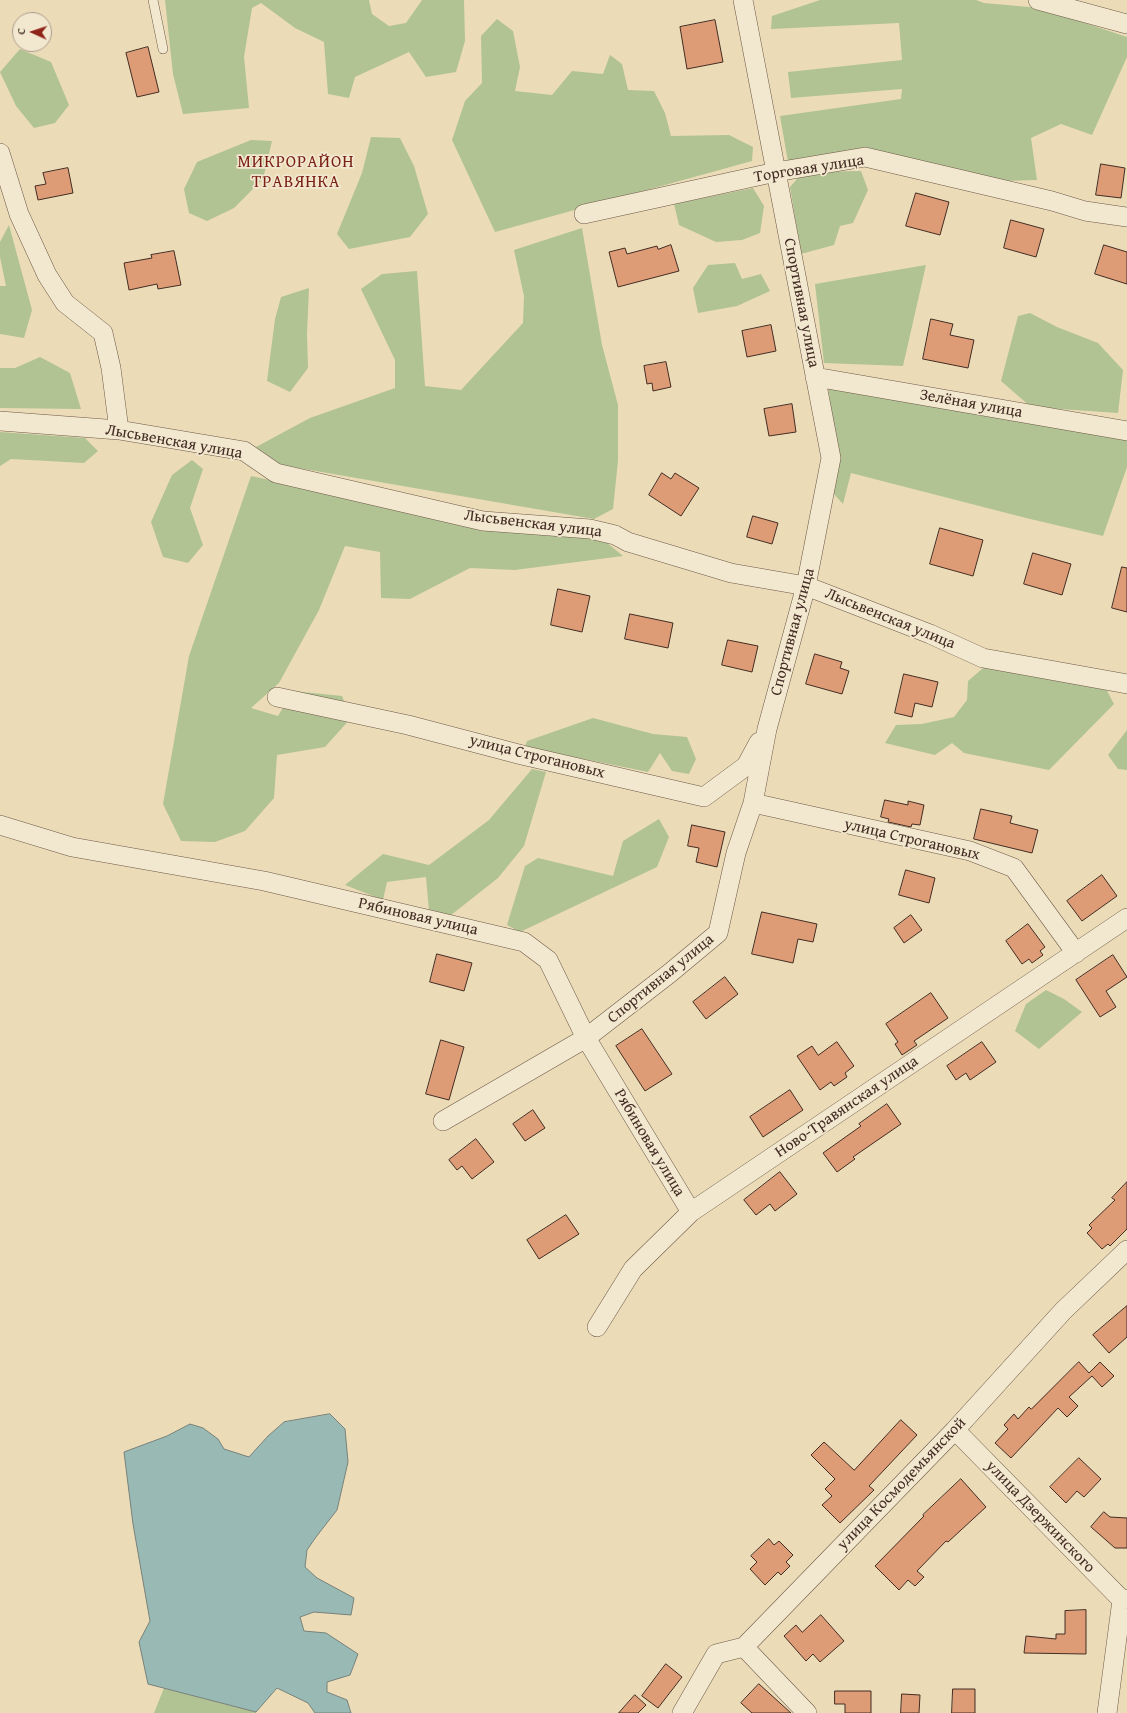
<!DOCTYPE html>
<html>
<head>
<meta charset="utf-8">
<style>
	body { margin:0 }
	#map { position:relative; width:1127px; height:1713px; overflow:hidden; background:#ebdcb7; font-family:"Gentium Book Plus",serif }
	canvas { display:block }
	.north { position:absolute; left:12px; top:12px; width:40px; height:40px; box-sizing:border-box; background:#f2e8d0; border:1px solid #ac9d8b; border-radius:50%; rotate:273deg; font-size:11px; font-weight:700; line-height:16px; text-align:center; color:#432c23 }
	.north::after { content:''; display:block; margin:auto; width:14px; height:18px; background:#8f2418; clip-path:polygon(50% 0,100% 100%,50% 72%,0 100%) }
</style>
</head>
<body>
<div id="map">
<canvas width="1127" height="1713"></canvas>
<div class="north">С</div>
</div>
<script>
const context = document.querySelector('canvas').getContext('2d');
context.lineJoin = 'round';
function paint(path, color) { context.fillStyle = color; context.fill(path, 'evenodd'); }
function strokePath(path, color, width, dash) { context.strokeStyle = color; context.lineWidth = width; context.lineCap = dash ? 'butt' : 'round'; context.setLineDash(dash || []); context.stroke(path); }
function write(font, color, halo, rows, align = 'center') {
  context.font = font + ' "Gentium Book Plus",serif'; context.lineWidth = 3.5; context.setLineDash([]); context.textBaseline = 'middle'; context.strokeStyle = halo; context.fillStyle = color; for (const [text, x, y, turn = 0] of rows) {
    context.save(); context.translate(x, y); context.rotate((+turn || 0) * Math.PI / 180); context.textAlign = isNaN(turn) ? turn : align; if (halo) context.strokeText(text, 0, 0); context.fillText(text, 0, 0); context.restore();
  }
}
paint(new Path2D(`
	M165,0H369L372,14L389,26L406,23L422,0H464L465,41L456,72L426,77L409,52L355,77L349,98L328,94L324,42L295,28L261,3L252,8L244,57L249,108L183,114L173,74Z
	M820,0H976L984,3L1040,8L1127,37V57L1092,135L1061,124L1031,138L1037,180L1003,181L878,154L788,162L780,116L901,99L902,89L791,98L788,72L902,60L899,23L771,29L772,16Z
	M497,19L513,31L520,67L515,91L552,95L572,71L603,74L610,55L622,64L628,90L654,91L665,113L671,136L729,135L753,147L752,161L495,232L452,140L465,101L482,83L481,36Z
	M20,49L51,62L69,105L55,123L34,128L16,106L0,72Z
	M371,137L400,138L414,166L428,214L410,237L349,249L337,234L362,173Z
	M251,140L272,141L263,179L234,208L207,221L189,213L184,189L197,162Z
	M861,171L868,190L853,223L840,226L834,245L801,254L790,187L803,172Z
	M753,188L764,206L760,233L742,240L716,242L679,225L674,204Z
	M9,225L32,310L24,338L0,334V286H6L0,257V242Z
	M582,228L602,345L618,405V461L613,509L594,519L281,465L256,447L310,418L395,388V360L361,289L382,274L417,271L425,386L461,390L523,323L524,296L514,250Z
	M735,263L742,279L761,274L770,291L737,306L698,313L693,288L708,265Z
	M926,265L903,366L824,363L815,284Z
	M309,288L307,334L308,368L290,392L267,381L275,319L281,297Z
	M1030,313L1057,327L1098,343L1123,370L1118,413L1031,407L1001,381L1018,316Z
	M40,357L70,373L81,409L0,408V368H15Z
	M828,384L1127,438V467L1103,536L1026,518L851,473L843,504L833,493L838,467Z
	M0,432L85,438L98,451L84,463L11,459L0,466Z
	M192,460L203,469L190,508L203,545L188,563L163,557L151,522L172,475Z
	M251,476L293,485L600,537L623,556L515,570L470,568L410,599L381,598L380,552L345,546L319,610L279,683L251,708L278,716L293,691L342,696L351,718L325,747L277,755L274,798L245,831L215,842L181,841L163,804L189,656Z
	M989,663L1106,689L1114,704L1049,770L964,753L952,743L935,755L885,743L896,725L922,724L954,717L967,700L968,681Z
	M593,718L653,734L687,737L696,759L689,774L672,771L660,753L648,772L525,747L527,741Z
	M1127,730V770L1118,769L1108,755Z
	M532,769L546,772L524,846L498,878L446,919L429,911L426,877L387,882L383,900L345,885L383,854L429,865L489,820Z
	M659,819L669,837L657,867L520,932L507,925L525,866L538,858L613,876L623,841Z
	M1046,990L1064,999L1082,1012L1039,1049L1015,1031L1026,1004Z
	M164,1688L256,1712V1713H154Z`), '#b1c293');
const water = new Path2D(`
	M330,1414L345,1429L348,1462L337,1510L316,1537L307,1550L305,1567L317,1578L354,1598L351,1615L314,1612L300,1617L304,1631L326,1633L358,1654L350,1675L327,1682V1692L347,1700L351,1713H315L308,1703L277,1688L256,1712L148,1684L139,1642L150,1621L133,1524L124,1452L167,1436L190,1424L203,1428L218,1439L224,1449L249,1457L268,1436L284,1422Z`);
paint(water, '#99bab4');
strokePath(water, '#77817a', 1);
const building = new Path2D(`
	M715,20L723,62L687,69L680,27Z
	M148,47L159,92L137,97L126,53Z
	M1101,164L1125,168L1121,198L1096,195Z
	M68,168L73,193L38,200L35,186L46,184L43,173Z
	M916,193L949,202L940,235L906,226Z
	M1011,220L1044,229L1036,257L1004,248Z
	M671,245L679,271L618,287L609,252L625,248L627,254L657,246L658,249Z
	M1104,245L1127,252V284L1095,274Z
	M174,251L181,285L158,289L157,284L129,290L124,263L152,258L151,255Z
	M931,319L953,324L950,335L974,340L968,368L923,359Z
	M771,325L776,351L747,357L742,331Z
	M666,362L671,387L653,391L652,383L647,384L644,366Z
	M792,404L796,432L769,436L764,409Z
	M662,473L671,479L675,473L699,488L681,516L649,495Z
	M753,516L778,523L772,544L747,537Z
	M940,528L983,540L973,576L930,564Z
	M1033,553L1071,564L1062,595L1024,584Z
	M1122,567L1127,568V612L1112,608Z
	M558,589L590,596L582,632L551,625Z
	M630,614L673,623L668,648L625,639Z
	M728,640L758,646L752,672L722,665Z
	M815,654L842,662L840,668L849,671L842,694L806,684Z
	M904,674L938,682L932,707L915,703L912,717L895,713Z
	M885,800L908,805V801L924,805L920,825L912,824L911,827L888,822L889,819L881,817Z
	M981,809L1012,816L1010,823L1038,830L1032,853L974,839Z
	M692,825L725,832L717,867L696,862L699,848L688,846Z
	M906,870L935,878L929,903L899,895Z
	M1102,875L1117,896L1082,921L1067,901Z
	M762,912L817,924L813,942L798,939L793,963L752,954Z
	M911,915L922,930L904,943L894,928Z
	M1028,924L1045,947L1040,951L1043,955L1032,963L1029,959L1022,964L1006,941Z
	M437,954L472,963L464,991L430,982Z
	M1113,955L1127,977L1106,991L1116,1007L1100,1017L1076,980Z
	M725,977L738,994L706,1019L693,1002Z
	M931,993L948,1018L914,1041L917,1045L902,1055L895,1044L898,1042L886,1024Z
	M642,1029L672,1074L645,1091L616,1046Z
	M441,1040L464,1047L449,1100L426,1094Z
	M837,1042L854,1066L845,1073L847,1077L834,1086L831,1082L820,1090L797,1056L812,1046L818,1055Z
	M982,1042L996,1062L970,1080L966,1073L956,1080L947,1066Z
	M790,1090L803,1110L763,1137L750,1117Z
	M887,1104L901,1124L853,1157L855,1159L837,1172L823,1153L861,1126L859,1124Z
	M533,1110L545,1128L525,1141L513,1124Z
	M476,1139L494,1162L472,1179L462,1166L457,1170L449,1160Z
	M780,1172L797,1194L775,1211L770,1204L756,1215L744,1200Z
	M1127,1182V1229L1110,1246L1108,1244L1102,1249L1087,1233L1092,1228L1089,1225L1115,1200L1112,1198Z
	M566,1215L579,1234L539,1259L527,1240Z
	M1127,1306V1337L1109,1353L1093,1335Z
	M1079,1362L1089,1373L1100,1362L1114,1376L1102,1387L1092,1376L1069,1397L1078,1406L1067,1417L1058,1408L1011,1458L995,1443L1008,1429L1004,1425L1014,1414L1018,1419L1029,1407L1031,1409Z
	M901,1420L917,1435L869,1486L874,1490L840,1523L822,1505L832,1496L825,1489L835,1479L811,1455L824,1442L854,1470Z
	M1079,1458L1101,1479L1084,1497L1077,1491L1066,1503L1050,1487Z
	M961,1479L986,1507L948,1542L946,1541L917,1571L924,1577L915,1586L908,1580L899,1590L875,1566L924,1516L923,1515Z
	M1104,1512L1110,1517L1127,1518V1548H1115L1091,1527Z
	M769,1539L774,1545L779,1541L793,1555L786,1562L790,1566L781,1575L778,1572L765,1585L750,1569L757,1562L751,1556Z
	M1086,1610V1654L1024,1653L1026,1636L1056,1639V1634H1065V1611Z
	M821,1615L844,1641L820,1662L813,1654L806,1661L784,1636L796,1625L802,1632Z
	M666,1664L682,1677L658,1708L642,1696Z
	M759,1684L791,1713H752L741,1703Z
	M953,1689H975V1713H952Z
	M835,1691H871V1713H845V1704H835Z
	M902,1694L920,1695L919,1713H901Z
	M635,1695L646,1705L638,1713H619Z`);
paint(building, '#dd9c76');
strokePath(building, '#432c23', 1);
const lane = new Path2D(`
	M153,0L163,49`);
const street = new Path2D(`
	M1038,0L1127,24
	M0,153L19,214L47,275L65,303L103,333L111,368L119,430
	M584,214L776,172L865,157L1052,201L1085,211L1127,217
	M815,377L1127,431
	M0,421L119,430L244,451L276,473L483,521L590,529L615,535L628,542L731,573L806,586L930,634L983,658L1127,684
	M277,697L408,725L522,755L704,797L746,766L759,742
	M753,803L970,851L1014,868L1076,953
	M0,825L72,847L264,881L524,942L548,960L586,1038L691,1212
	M443,1121L586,1038L670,973L718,933L736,853L753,803L767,729L806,586L831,458L743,0
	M597,1327L633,1269L691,1212L1127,918
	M955,1430L1122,1600L1127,1599
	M744,1647L807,1713
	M682,1713L716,1654L744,1647L955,1430L1063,1311L1127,1250
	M1107,1713L1122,1600`);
strokePath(lane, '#6d5848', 10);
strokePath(street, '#6d5848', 20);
strokePath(lane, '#f2e8d0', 9);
strokePath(street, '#f2e8d0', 19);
write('16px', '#432c23', '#f2e8d0', [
	["Торговая улица",809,169,-9],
	["Спортивная улица",801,303,79],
	["Зелёная улица",971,404,10],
	["Лысьвенская улица",174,442,10],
	["Лысьвенская улица",533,524,7],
	["Лысьвенская улица",890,619,22],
	["Спортивная улица",793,632,-75],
	["улица Строгановых",537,757,14],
	["улица Строгановых",912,840,13],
	["Рябиновая улица",418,917,13],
	["Спортивная улица",661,979,-39],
	["Ново-Травянская улица",847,1107,-34],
	["Рябиновая улица",649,1143,59],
	["улица Космодемьянской",902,1484,-46],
	["улица Дзержинского",1040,1517,46]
]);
context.letterSpacing = '1px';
write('17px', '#7a1f14', '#f2e8d0', [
	["МИКРОРАЙОН",296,163],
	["ТРАВЯНКА",296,183]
]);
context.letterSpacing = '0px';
</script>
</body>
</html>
